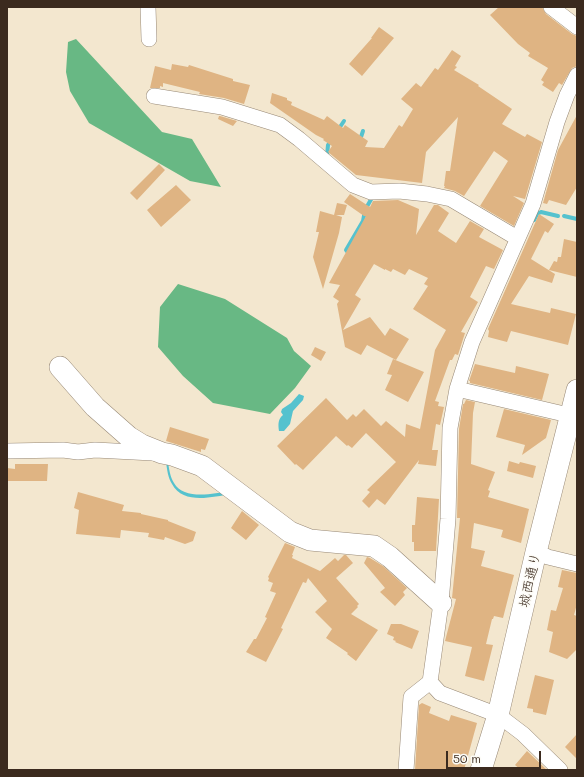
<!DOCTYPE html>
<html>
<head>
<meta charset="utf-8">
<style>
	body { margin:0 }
	#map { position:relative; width:584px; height:777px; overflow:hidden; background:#f3e7cf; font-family:Mali,sans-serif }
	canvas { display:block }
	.frame { position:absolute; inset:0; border:8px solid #3b2a1e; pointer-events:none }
	.scale { position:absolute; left:446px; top:751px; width:95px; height:18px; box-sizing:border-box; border:2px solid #3b2a1e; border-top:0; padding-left:5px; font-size:12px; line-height:14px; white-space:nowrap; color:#3b2a1e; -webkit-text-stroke:3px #fdfcf7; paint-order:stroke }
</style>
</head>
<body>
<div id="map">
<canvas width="584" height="777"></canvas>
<div class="frame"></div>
<div class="scale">50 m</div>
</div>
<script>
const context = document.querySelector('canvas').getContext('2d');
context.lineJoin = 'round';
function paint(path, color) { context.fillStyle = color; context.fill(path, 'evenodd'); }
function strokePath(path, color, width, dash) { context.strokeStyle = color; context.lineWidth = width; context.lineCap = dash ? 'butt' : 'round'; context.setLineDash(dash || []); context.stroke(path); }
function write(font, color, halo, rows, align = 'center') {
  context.font = font + ' Mali,"Klee One",sans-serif'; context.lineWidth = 3; context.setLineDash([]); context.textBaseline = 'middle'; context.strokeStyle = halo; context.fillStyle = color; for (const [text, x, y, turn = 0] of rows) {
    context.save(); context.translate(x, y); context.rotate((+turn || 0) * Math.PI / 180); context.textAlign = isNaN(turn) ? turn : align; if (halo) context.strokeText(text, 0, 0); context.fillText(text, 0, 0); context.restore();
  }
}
paint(new Path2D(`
	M76,39L162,132L192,139L221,187L190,181L89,123L70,91L66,72L68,42Z
	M178,284L225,299L287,338L294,351L311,366L295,388L270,414L213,403L183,376L158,347L160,307Z`), '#68b884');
paint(new Path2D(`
	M299,394L304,396L303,400L293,411L290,424L284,431H279C278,424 278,419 283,415L281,412L282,409L291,403Z
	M166,462H168C169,468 170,477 174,483C183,500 213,494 229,491L231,494C212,497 183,505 172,484C168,478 167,469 166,462Z`), '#55c2ce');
strokePath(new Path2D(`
	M338,130L344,121
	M360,140L363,131
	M327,156L328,145L332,139
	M564,216L577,219
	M534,220L537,214L541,212L558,216
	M350,255L346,250L363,221L365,210L373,196`), '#55c2ce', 4);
paint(new Path2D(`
	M499,7H542L546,14L572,34L577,36V66L572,68L562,85L559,83L553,92L542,85L544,82L541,80L548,68L528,56L530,53L518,44L490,15Z
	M379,27L394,38L362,76L349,64L372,38H371Z
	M452,50L461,56L455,66L457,67L454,70L479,85L478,86L512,109L502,124L525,137L527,134L542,142L525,199L513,196L524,203L514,226L480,206L508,161L494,151L464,196L455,191L444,188L445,186H444L446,171H450L458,117L426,152L422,183L356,175L328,152L332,146L323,140L324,139L316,135L270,103L272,93L287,98V100L292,102L291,105L324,120L327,116L343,128L345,125L368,141L365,147L384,148L399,125L402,127L413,109L401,99L416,83L421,87L435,68L438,70Z
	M172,64L188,67L189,65L233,79V81L250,85L244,104L224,98L199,94L200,92L163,83V87L160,86V88H150L155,66L171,70Z
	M577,115V187L566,205L549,200L547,204L543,203L558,150Z
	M219,116H220L237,121L233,126L218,119Z
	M159,164L165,170L137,200L130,193Z
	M176,185L191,200L161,227L147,210Z
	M350,194L370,207L373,201L398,200L419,209L416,235L434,205H438L449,213L438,231L456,243L470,221L484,229L479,237L503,250L494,269L486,266L470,297L478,302L461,332L465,333L458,355L455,354L452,360H450L435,401L439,402L438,406L444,407L440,425L436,424L432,450H438L436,466L418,464L419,460L385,505L377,499L369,508L362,501L370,492L367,490L396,462L366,433L352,448L348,445L347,446L336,436L303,470L296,464L295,465L277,446L326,398L347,420L353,414L356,417L364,409L381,426L386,421L405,437L406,424L420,429L435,350L446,330L413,309L428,286L424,284L428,278L409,269L405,275L393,269L391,272L385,269V270L374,264L355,295L361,299L343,330L370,317L385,336L390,328L409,339L396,360L367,345L361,355L345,347L337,304L339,301L333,297L340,285L329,283L366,216H364L344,202Z
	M337,203L347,205L344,215H336L342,217L339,233L323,289L313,257L319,232H316L320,211L334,215Z
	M539,214L554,224L548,233L545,231L531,259L555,274L552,283L529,276L511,304L550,313L551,308L576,314L568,345L511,331L507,342L488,337L489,331L488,329Z
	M564,239L577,242V277L549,270L554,261L557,262L558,257H561Z
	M315,347L326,352L321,361L311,355Z
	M393,359L424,372L408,402L385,390L392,375L387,374Z
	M475,364L515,373L516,366L549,374L542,400L470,383V381H469Z
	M466,400L475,402L473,413L471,464L495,472L488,490L490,491L488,497L529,509L521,543L501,537L503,530L474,523L471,548L485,551L481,566L514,575L503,618L494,616L493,619H492L486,644L493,645L484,681L465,676L472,647L445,641L456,599L452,598L460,518H457L459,429L463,404H464Z
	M504,409L551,420L546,438L522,455L525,445L496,437Z
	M170,427L209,439L205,450L201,449V452L166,441Z
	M509,461L519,464L520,462L536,466L533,478L507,471Z
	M15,464H48L47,481H7V468L15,469Z
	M78,492L124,505L122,511L141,513V514L168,520V521L196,532L193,541L185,544L165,537L164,540L148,537L149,533L121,530L120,538L76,534L79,510L74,508Z
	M417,497L439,499L436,551H414V542H412V525H415Z
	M242,511L259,525L246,540L231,528Z
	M285,543L295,547L292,555H293L292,558L320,571L335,558L338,561L344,555H346L353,563L336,578L359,604L357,606L358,607L351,614L378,630L356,661L347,654L348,653L326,638L332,629L315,612L327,601L308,578L306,583L303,582L281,628L283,629L266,662L246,652L254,639H256L267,618L265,617L276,593L270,591L273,583L268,581L269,578L268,577Z
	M367,557L370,558L383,566L407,588L403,592L405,595L395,606L380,592L385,588L364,563Z
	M562,570L577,573V604L574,615L577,616V649L567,659L549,652L553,632L547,630L551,610L556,611L563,588L558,587Z
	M391,624H401L419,631L412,649L395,642L396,641L393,640L394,637L387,634Z
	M535,675L554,680L546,715L533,712V709L527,708Z
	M422,703L431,707L429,713L449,721L451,715L477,723L464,770H415L419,705Z
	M577,734V759L565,747Z
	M527,751L547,770H521L515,765Z`), '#dfb483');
const street = new Path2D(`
	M148,7L149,39
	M551,7L577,27
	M154,96L222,107L280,125L299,139L353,185L371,192L399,191L427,194L451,199L517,238
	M457,389L577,417
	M7,451L63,450L78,452L95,450L153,453
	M536,552L548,557L577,564
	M406,770L411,697L430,682
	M560,770L523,734L498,715L440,693L430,682L441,603L448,519L450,428L457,389L472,342L533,204L557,122L567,95L577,75`);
const secondary = new Path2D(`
	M60,367L95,407L129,437L142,445L162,453L172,455L202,466L290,532L310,540L374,546L390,557L441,603
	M481,770L498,715L536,552L577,390`);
strokePath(street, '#978876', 16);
strokePath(secondary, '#978876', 22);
strokePath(street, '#fff', 15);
strokePath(secondary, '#fff', 21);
write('14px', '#3b2a1e', '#fdfcf7', [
	["城西通り",530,580,-77]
]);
</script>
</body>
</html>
